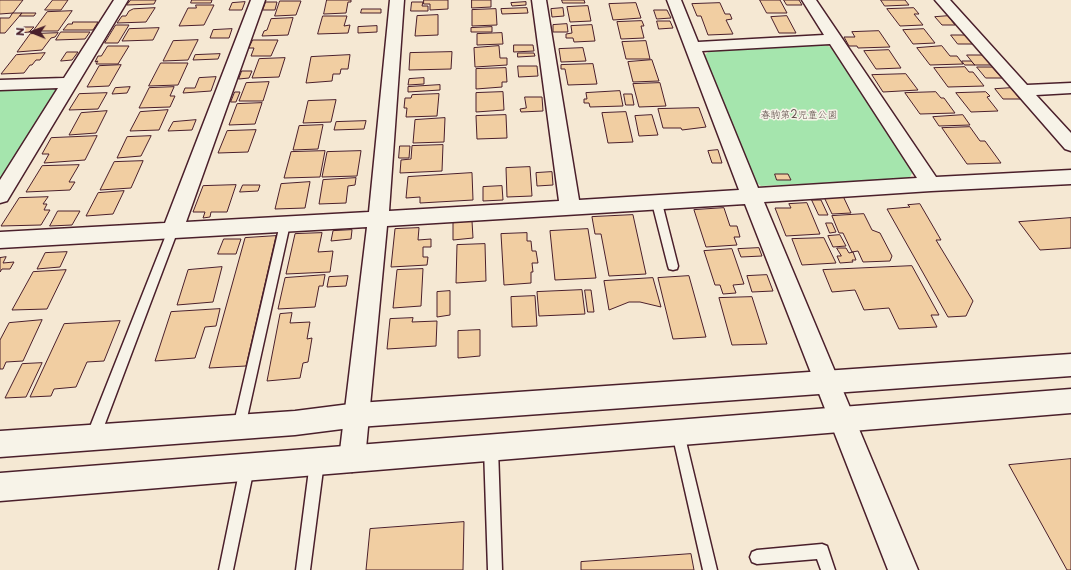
<!DOCTYPE html>
<html>
<head>
<meta charset="utf-8">
<style>
	body { margin:0 }
	#map { position:relative; width:1071px; height:570px; overflow:hidden; background:#f5e8d3; font-family:"Playpen Sans",sans-serif }
	canvas { display:block }
	.north { position:absolute; left:12px; top:12px; width:40px; height:40px; -webkit-text-stroke:3px #f7f3e8; paint-order:stroke; rotate:271deg; font-size:11px; font-weight:700; line-height:16px; text-align:center; color:#4a1f2b }
	.north::after { content:''; display:block; margin:auto; width:14px; height:18px; background:#4a1f2b; clip-path:polygon(50% 0,100% 100%,50% 72%,0 100%) }
</style>
</head>
<body>
<div id="map">
<canvas width="1071" height="570"></canvas>
<div class="north">N</div>
</div>
<script>
const context = document.querySelector('canvas').getContext('2d');
context.lineJoin = 'round';
function paint(path, color) { context.fillStyle = color; context.fill(path, 'evenodd'); }
function strokePath(path, color, width, dash) { context.strokeStyle = color; context.lineWidth = width; context.lineCap = dash ? 'butt' : 'round'; context.setLineDash(dash || []); context.stroke(path); }
function write(font, color, halo, rows, align = 'center') {
  context.font = font + ' "Playpen Sans","Klee One",sans-serif'; context.lineWidth = 3; context.setLineDash([]); context.textBaseline = 'middle'; context.strokeStyle = halo; context.fillStyle = color; for (const [text, x, y, turn = 0] of rows) {
    context.save(); context.translate(x, y); context.rotate((+turn || 0) * Math.PI / 180); context.textAlign = isNaN(turn) ? turn : align; if (halo) context.strokeText(text, 0, 0); context.fillText(text, 0, 0); context.restore();
  }
}
paint(new Path2D(`
	M822,43L834,49L914,169L909,179L761,186L755,182L703,56L710,51Z
	M46,87L60,89L0,184V89Z`), '#a5e5ad');
const building = new Path2D(`
	M0,0H23L13,13L0,14Z
	M53,0H68L61,10H45Z
	M131,0H156L154,4L127,5Z
	M192,0H212L211,3H191Z
	M327,0H351V2H348L346,13L324,14Z
	M424,0H448V9L430,10V4H424Z
	M472,0H491V7L472,8Z
	M562,0H584L585,3H563Z
	M760,0H780L787,13H767Z
	M784,0H799L802,5H787Z
	M881,0H905L909,5L885,6Z
	M280,1H301L296,15L275,16Z
	M245,2L242,10H229L232,3Z
	M266,2H277L275,10H263Z
	M412,2H423L422,6H428V11H411Z
	M526,2V5L512,6L511,3Z
	M636,3L641,18L613,20L609,4Z
	M720,3L725,14H730L732,19L726,20L733,34L708,35L701,16H697L692,4Z
	M196,5H214L204,25L179,26L188,8H196Z
	M588,6L591,21L570,22L567,7Z
	M155,8L146,22L117,23L122,16H126L129,11L133,9Z
	M527,8L528,13L502,14L501,9Z
	M563,8L564,16L552,17L551,9Z
	M914,8L919,14H914L923,25L900,26L887,9Z
	M362,9H381V13H361Z
	M496,9L497,25L472,26V10Z
	M654,10H667L671,18L657,19Z
	M72,11L58,31H33L47,12Z
	M13,13H22L5,33H0V18H9Z
	M22,13H36L34,16H20Z
	M438,15V35L415,36L417,16Z
	M323,16H347L344,26L350,25L348,33L318,34Z
	M787,16L796,33H779L771,17Z
	M948,16L955,25H942L935,17Z
	M293,18L288,35L262,36L264,31L267,30L271,19Z
	M642,21L644,26H641L644,38L621,39L617,22Z
	M657,21H670L673,28L659,29Z
	M73,22H98L93,30H63L68,24H72Z
	M567,24L568,32H553V25Z
	M116,25H129L118,43H105Z
	M592,25L595,41L574,42L573,38H566V34L572,33L571,26Z
	M377,26V32L358,33V27Z
	M24,27H34L29,32L20,33Z
	M492,27V32H471V28Z
	M159,28L153,40L122,41L129,29Z
	M232,29L229,38H210L213,30Z
	M924,29L935,43L913,44L903,30Z
	M879,31L890,47L858,48L857,46H849L844,37H855L852,32Z
	M61,32H90L85,39L56,40Z
	M58,33L55,37L51,38L42,50L17,52L30,34Z
	M502,33L503,44L477,45V34Z
	M951,35H966L973,44H958Z
	M198,40L188,60L163,61L173,41Z
	M253,40H278L271,56H251L254,48H249Z
	M646,41L650,59H626L622,42Z
	M514,45H533L534,51L514,52Z
	M108,46H129L118,64H96L98,61L95,62L98,56H101Z
	M499,46L500,58H507V65L475,67L474,48Z
	M942,46L950,56H957L963,64L930,65L917,48Z
	M583,48L586,61L561,62L559,49Z
	M889,50L901,68L876,69L864,51Z
	M67,52H78L72,60L61,61Z
	M452,52L451,69L409,70L410,53Z
	M45,53L40,60H36L32,65H30L24,73L1,74L16,55Z
	M518,53H534L535,56L518,57Z
	M220,54L218,59L193,60L195,55Z
	M350,55L348,69H341L340,74H333L332,81L306,83L311,57Z
	M967,55H983L991,65H975Z
	M285,58L279,77L252,78L259,59Z
	M652,60L659,81L633,82L628,62Z
	M962,61H971L975,65H965Z
	M161,63H188L178,85L149,86Z
	M593,64L597,84L568,85L565,69H561V65Z
	M121,65L109,86L87,87L99,66Z
	M518,66H537L538,76L519,77Z
	M965,67L969,72H973L984,86L948,87L934,68Z
	M977,67H992L1002,78H986Z
	M506,68L507,82H502V87L476,89V69Z
	M242,71H252L249,78L239,79Z
	M906,74L918,90L883,92L872,75Z
	M216,77L211,91L183,93L185,88H195L199,78Z
	M424,78V84L408,85L409,79Z
	M269,82L263,101H239L246,83Z
	M660,83L666,106L639,107L633,84Z
	M440,85V90L408,92V87Z
	M130,87L127,93L112,94L115,88Z
	M174,87L170,96H175L170,107L139,108L149,88Z
	M1011,88L1020,99H1003L995,89Z
	M620,91L623,106L590,107L589,103H584V99H587L586,93Z
	M235,92H240L236,102H231Z
	M503,92L504,110L476,112V93Z
	M936,92L941,98H944L955,113L920,114L905,93Z
	M986,92L990,96L987,97L998,111L971,112L956,93Z
	M107,93L98,109L69,110L79,94Z
	M439,94L437,116L406,117L407,108H404L405,98H411L412,95Z
	M624,94H632L634,105H626Z
	M525,97H542L543,111L521,112L520,109L526,108Z
	M336,100L331,122L303,123L308,101Z
	M262,103L255,124L229,125L237,104Z
	M699,108L706,127L682,130L681,128H663L658,109Z
	M168,110L159,130L130,131L140,112Z
	M107,111L96,133L69,135L81,113Z
	M626,112L633,142L608,143L602,113Z
	M506,115L507,138L477,139L476,116Z
	M652,115L658,135L639,136L635,116Z
	M963,115L970,125L939,126L933,117Z
	M445,118L444,142L413,143L415,120Z
	M196,120L192,130L168,131L173,122Z
	M366,121L364,129L334,130L336,122Z
	M323,125L318,149L293,150L299,126Z
	M970,127L980,141H985L1001,163L967,164L942,128Z
	M256,130L248,152L218,153L227,131Z
	M97,136L85,160L44,163L49,154H42L51,138Z
	M151,136L141,156L117,158L127,137Z
	M443,145L442,171L400,173L401,160L411,159L412,146Z
	M400,146H410L409,158H399Z
	M718,150L722,163H712L708,151Z
	M325,151L320,177L284,178L291,152Z
	M361,151L357,176L322,177L327,152Z
	M143,161L131,188L100,190L114,162Z
	M79,165L69,182H75L70,190L26,192L42,166Z
	M530,167L532,196L507,197L506,168Z
	M552,172L553,185L537,186L536,173Z
	M472,173L473,200L420,203V197L406,198L408,177Z
	M775,174H788L791,180H777Z
	M356,178L355,185L348,186L346,203L319,204L323,180Z
	M310,182L305,208L275,209L281,184Z
	M236,185L227,212H211L210,217L203,218L205,212H193L203,186Z
	M243,185H260L258,191L240,192Z
	M502,186L503,200L483,201V187Z
	M124,191L113,214L86,216L98,193Z
	M843,196L851,213L832,214L824,197Z
	M48,197L43,204H47L44,210H50L41,225L1,226L19,198Z
	M812,200H821L828,215H819Z
	M807,203L820,234L786,236L775,208H791L789,204Z
	M920,204L941,240H936L973,301L966,316L948,317L887,209L910,207L908,205Z
	M724,208L730,226H737L740,237H734L737,245L706,247L694,210Z
	M58,211H80L72,225L50,226Z
	M864,214L872,230L880,233L892,256L890,261L863,262L858,251L852,252L843,233H839L832,216Z
	M633,215L646,274L609,276L601,234H595L592,217Z
	M1071,218V248L1040,250L1019,222Z
	M472,221L473,238L453,240V223Z
	M826,223H832L836,232L830,233Z
	M419,228L418,240L431,239V247H423V257H428L427,265L391,267L395,229Z
	M588,229L596,278L555,280L550,231Z
	M352,230L351,239L331,241L333,231Z
	M322,233L318,252L333,251L330,272L286,274L295,234Z
	M527,233V241H531L532,251H536L538,263H532L533,272H531V283L504,285L501,234Z
	M840,235L846,246L833,247L828,236Z
	M276,236L246,366L209,368L245,238Z
	M824,238L836,263L802,265L792,239Z
	M224,239H241L236,254H218Z
	M485,244L486,281L456,283L457,245Z
	M759,248L762,256L741,257L738,249Z
	M837,248H846L849,253L853,252L856,260H852L853,262L840,263L837,256H841Z
	M732,249L744,284L733,285L736,293L723,294L720,285H715L704,251Z
	M67,252L60,267L37,269L45,253Z
	M6,257L3,263L14,262L10,269H2L0,272V258Z
	M912,266L939,315H931L937,327L899,329L889,308L864,310L855,290L832,292L823,270Z
	M222,267L213,302L177,305L188,270Z
	M423,269L421,306L393,308L397,270Z
	M66,270L47,309L12,310L33,272Z
	M325,275L323,286H319L315,307L278,309L285,278Z
	M767,275L773,291L752,292L747,276Z
	M348,276L346,286L327,287L329,277Z
	M689,276L706,337L673,339L658,278Z
	M653,278L661,307L640,302H629L609,310L604,281Z
	M582,290L585,314L539,316L537,292Z
	M585,290H591L594,312H588Z
	M450,291V315L437,317V292Z
	M535,296L537,326L512,327L511,297Z
	M752,297L767,344L732,345L719,298Z
	M220,309L216,326L205,327L195,358L155,361L171,312Z
	M292,313L290,323L310,322L307,339L312,338L308,362L303,363L300,378L267,381L280,314Z
	M413,318L412,322L437,321L436,346L387,349L390,319Z
	M42,320L23,361L6,362L3,369H0V340L9,323Z
	M120,321L104,361L87,362L76,387L54,389L51,396L30,397L64,324Z
	M480,330V356L458,358V331Z
	M42,363L26,397L5,398L22,364Z
	M1071,459V570H1067L1009,465Z
	M464,522L463,570H366L370,529Z
	M691,554L694,570H581V562Z`);
paint(building, '#f1cea2');
strokePath(building, '#4a1f2b', 1);
const lane = new Path2D(`
	M657,199L661,200L662,203L678,266L677,269L673,270L669,269L668,266L652,203L653,200Z
	M285,220L289,221L290,224L245,427L244,431L239,433L234,431L233,427L280,224L281,221Z
	M173,226L177,227L178,230L100,437L98,441L93,443L88,441L86,437L168,230L169,227Z
	M678,427L683,429L684,433L717,570H703L672,433L673,429Z
	M491,442L496,443L498,448L502,570H488L484,448L486,443Z
	M317,455L322,457L324,462L310,570H296L310,462L312,457Z
	M247,461L252,463L254,468L233,570H219L240,468L242,463Z
	M822,544L827,546L835,570H821L817,559L757,564L752,562L750,557L752,552L757,550Z`);
const street = new Path2D(`
	M114,0H128L7,201L0,203V180L58,88L0,90V80L64,78Z
	M251,0H265L186,222L369,212L390,0H404L389,211L559,201L532,0H546L579,200L739,190L667,0H681L698,42L824,35L802,0H816L936,177L1071,170V184L931,191L764,202L918,570H888L745,204L387,226L365,459L361,468L352,472L343,468L339,459L367,227L0,248V232L165,223ZM830,44L917,178L758,188L702,51Z
	M935,0H950L1027,85L1071,83V93L1036,95L1071,133V151L1065,149Z`);
const secondary = new Path2D(`
	M1071,354V376L358,427L295,435L0,457V431L295,411L358,403Z
	M1071,389V413L0,501V473Z`);
strokePath(lane, '#4a1f2b', 3);
strokePath(street, '#4a1f2b', 3);
strokePath(secondary, '#4a1f2b', 3);
paint(lane, '#f7f3e8');
paint(street, '#f7f3e8');
paint(secondary, '#f7f3e8');
write('10px', '#61504c', '#f7f3e8', [
	["春駒第2児童公園",799,115]
]);
</script>
</body>
</html>
